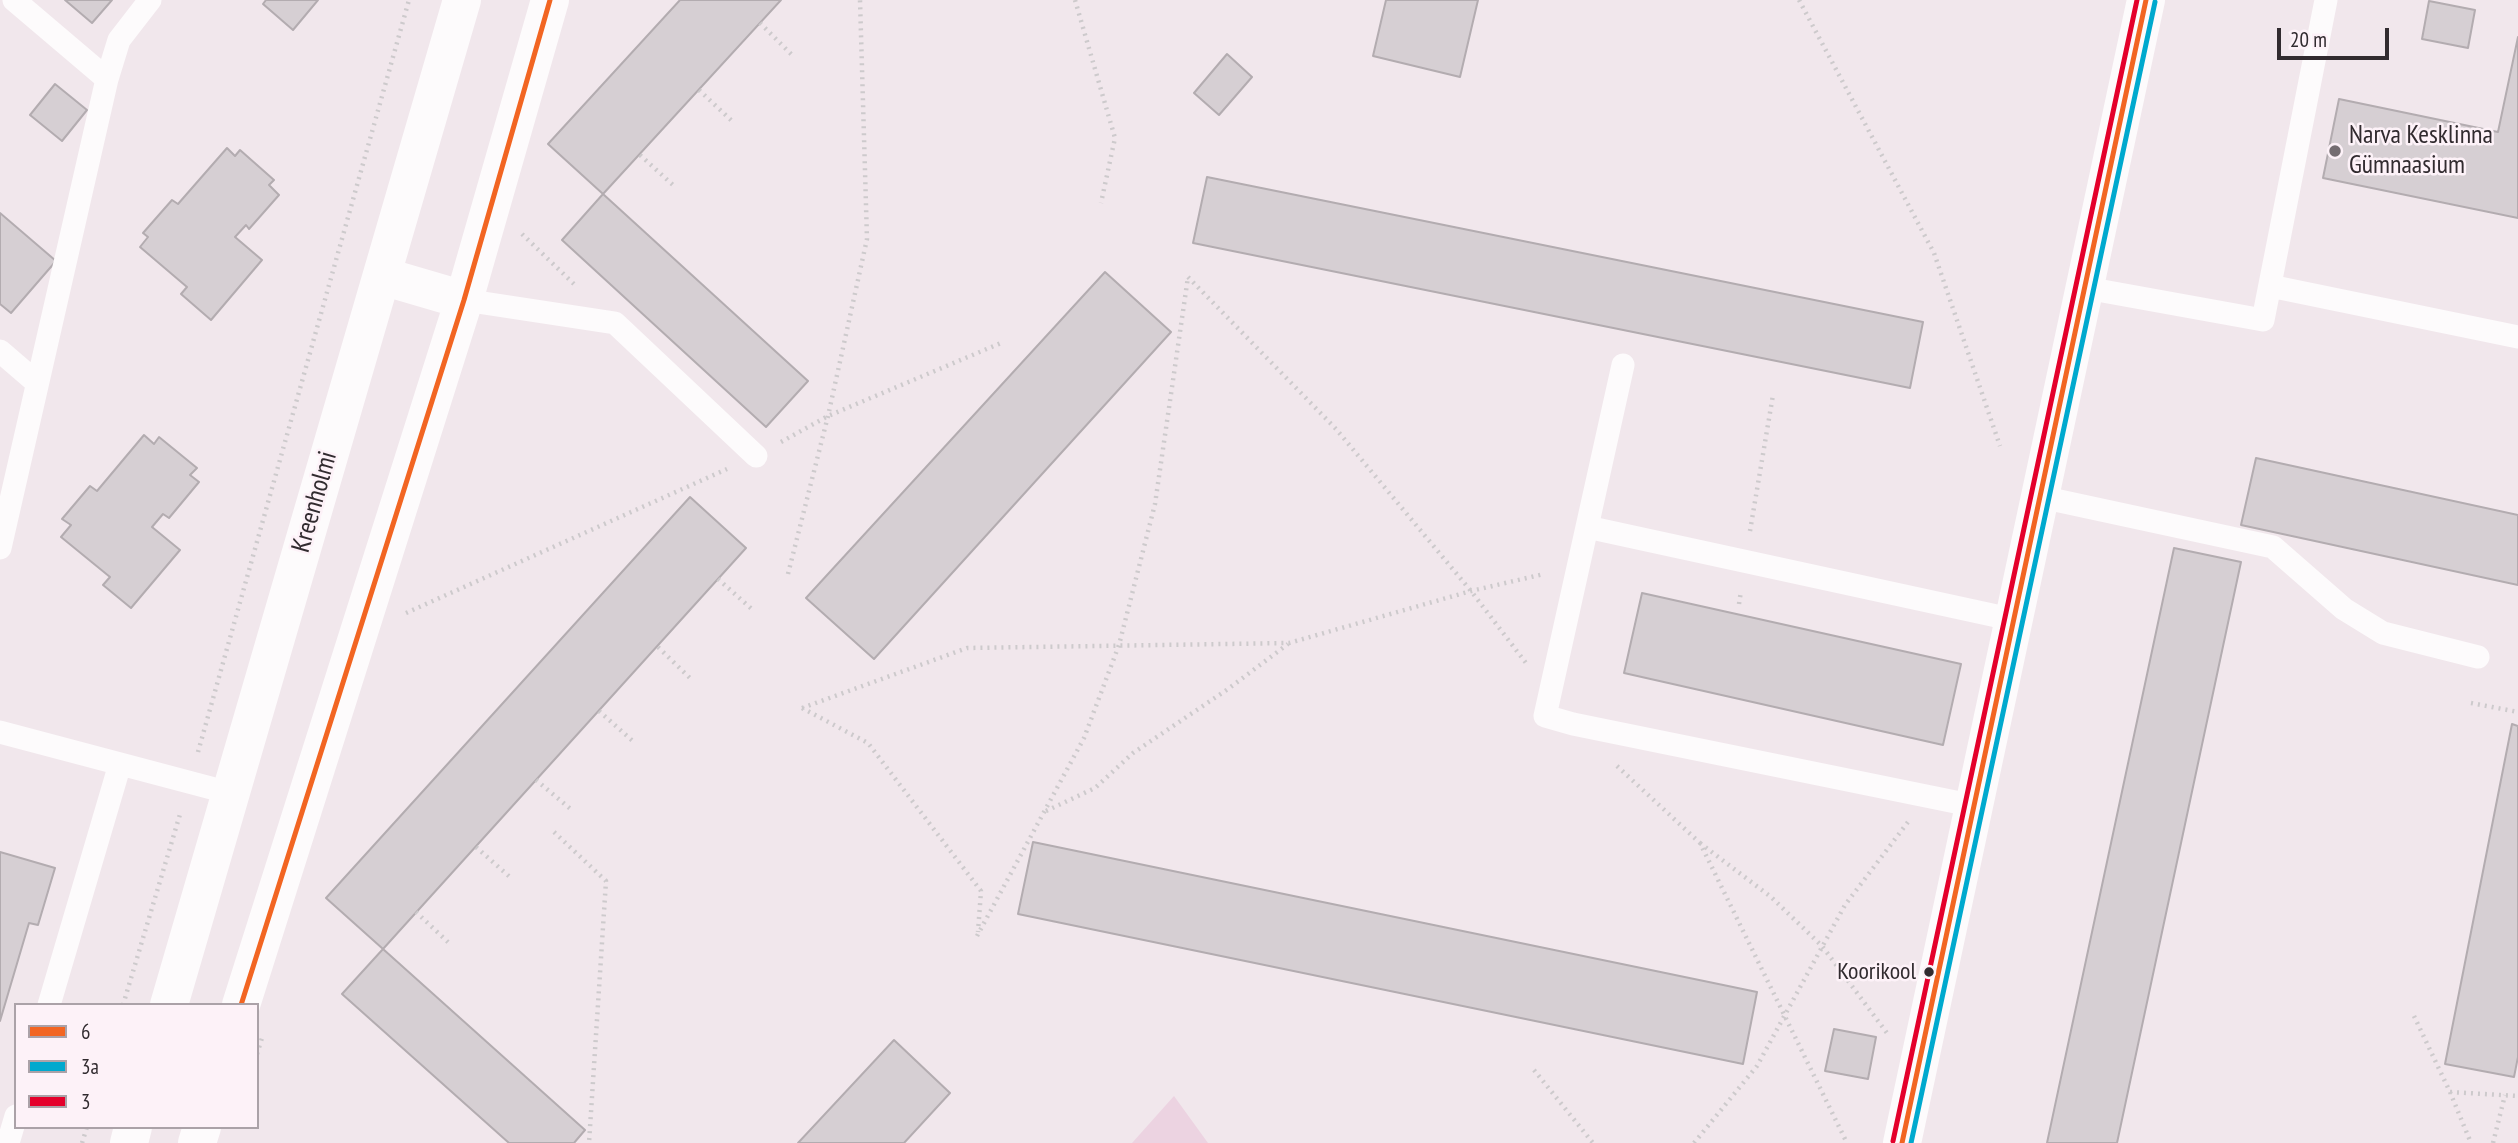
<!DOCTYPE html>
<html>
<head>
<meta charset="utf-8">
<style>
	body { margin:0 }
	#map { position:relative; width:2518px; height:1143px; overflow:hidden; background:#f1e7ec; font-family:"PT Sans Narrow",sans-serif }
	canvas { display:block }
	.legend { position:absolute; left:14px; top:1003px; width:245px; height:126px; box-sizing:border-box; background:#fdf2f8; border:2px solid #aba2a8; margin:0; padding:9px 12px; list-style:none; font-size:21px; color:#312b2f }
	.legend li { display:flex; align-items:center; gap:14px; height:35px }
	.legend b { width:35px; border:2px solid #aba2a8 }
	.scale { position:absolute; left:2277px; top:28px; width:112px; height:32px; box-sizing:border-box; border:4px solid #312b2f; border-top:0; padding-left:9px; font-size:21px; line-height:24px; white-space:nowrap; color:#312b2f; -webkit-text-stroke:5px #fdf2f8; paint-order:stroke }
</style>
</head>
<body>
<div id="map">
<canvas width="2518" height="1143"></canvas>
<ul class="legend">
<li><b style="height:9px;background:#f26522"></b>6</li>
<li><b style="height:9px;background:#00a9ce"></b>3a</li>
<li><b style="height:9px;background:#e4002b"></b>3</li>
</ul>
<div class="scale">20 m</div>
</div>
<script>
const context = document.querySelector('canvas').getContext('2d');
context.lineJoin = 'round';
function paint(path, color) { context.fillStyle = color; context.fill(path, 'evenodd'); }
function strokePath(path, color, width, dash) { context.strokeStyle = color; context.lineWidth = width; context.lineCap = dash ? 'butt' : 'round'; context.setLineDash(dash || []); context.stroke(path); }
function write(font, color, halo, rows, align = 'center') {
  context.font = font + ' "PT Sans Narrow",sans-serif'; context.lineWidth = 5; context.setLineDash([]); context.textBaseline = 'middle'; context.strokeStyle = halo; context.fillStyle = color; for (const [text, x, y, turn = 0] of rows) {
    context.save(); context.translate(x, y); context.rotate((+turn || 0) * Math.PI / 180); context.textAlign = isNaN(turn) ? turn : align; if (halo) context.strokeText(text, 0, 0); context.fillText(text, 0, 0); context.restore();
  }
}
paint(new Path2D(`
	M1174,1096L1208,1143H1132Z`), '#ecd3e1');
const building = new Path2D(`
	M65,0H112L92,23Z
	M266,0H318L293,30L263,4Z
	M680,0H781L603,194L548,144Z
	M1386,0H1478L1460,77L1373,56Z
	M2429,1L2475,10L2468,48L2422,39Z
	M2518,37V218L2323,178L2339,99L2498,132Z
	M1227,54L1252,77L1219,115L1194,93Z
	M55,84L87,110L62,141L30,115Z
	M227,148L235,156L240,150L274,180L269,185L279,195L249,229L246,225L235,237L262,260L211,320L181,294L187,287L140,247L148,237L143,233L172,200L178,204Z
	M1207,177L1923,322L1910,388L1193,243Z
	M603,194L808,381L766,427L562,240Z
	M0,213L56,261L11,313L0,304Z
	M1105,272L1171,332L874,659L806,598Z
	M144,435L154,444L159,437L197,468L190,475L199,482L169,518L163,514L152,527L180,550L131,608L103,585L110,577L61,537L71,525L62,519L90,486L97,491Z
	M2256,458L2518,515V585L2241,525Z
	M690,497L746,548L383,949L326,898Z
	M2174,548L2241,562L2117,1143H2047Z
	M1642,593L1961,664L1943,745L1624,673Z
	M2512,724L2518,726V1057L2514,1077L2445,1064Z
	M1033,842L1757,992L1743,1064L1018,914Z
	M0,852L55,868L38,925L29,923L0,1021Z
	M383,949L585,1130L574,1143H509L342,994Z
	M1834,1029L1876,1037L1868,1079L1825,1071Z
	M894,1040L950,1093L904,1143H798Z`);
paint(building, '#d6cfd3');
strokePath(building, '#b3acb0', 2);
strokePath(new Path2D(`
	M1075,0L1115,138L1101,203
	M1799,0L1934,253L2000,446
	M760,23L793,56
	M699,90L732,121
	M640,155L673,185
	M522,234L576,286
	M1188,277L1336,429L1471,591L1526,663
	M781,442L828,416L1001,343
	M1750,531L1773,395
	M788,574L828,416L867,239L860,0
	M718,579L754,611
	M1739,604L1741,591
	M406,613L727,469
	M658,647L692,680
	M2471,703L2518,712
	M802,708L967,648L1289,643L1471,591L1544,574
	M802,708L868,743L981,891L978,932
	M599,711L635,743
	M198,752L409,0
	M1617,766L1700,843L1846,1141
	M536,780L573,811
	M1046,811L1095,788L1133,753L1228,689L1288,644
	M554,832L606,881L589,1143
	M1700,843L1771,897L1822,946L1887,1033
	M476,847L511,878
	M416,912L450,944
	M977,936L1084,738L1119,645L1155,504L1188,277
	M123,1005L181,811
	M2414,1016L2450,1092L2471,1143
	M257,1054L262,1038
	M1534,1070L1593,1143
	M2450,1092L2518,1096
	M82,1143L87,1127
	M1694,1143L1757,1066L1845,905L1908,822
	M2493,1143L2505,1095`), '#cdcacc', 4.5, [2, 5]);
strokePath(new Path2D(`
	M14,0L107,79
	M2270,286L2518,337
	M2086,288L2263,320L2326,0
	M464,300L615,323L756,456
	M0,351L36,382
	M1623,365L1545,716L1573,724L1975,806
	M2041,497L2273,547L2344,609L2383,633L2478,657
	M1587,527L2015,620
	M0,548L107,79L119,40L150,0
	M0,732L230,793
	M49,1005L120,764
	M8,1143L16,1116`), '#fdfbfc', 23);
strokePath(new Path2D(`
	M1902,1143L2146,0`), '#fdfbfc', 38);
strokePath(new Path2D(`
	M382,276L464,300
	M169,1005L462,0
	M241,1005L464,300L550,0
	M129,1143L133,1127
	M197,1143L202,1127`), '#fdfbfc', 38);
strokePath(new Path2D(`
	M241,1005L464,300L550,0
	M1902,1143L2146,0`), '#f26522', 5);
strokePath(new Path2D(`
	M1911,1143L2155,2`), '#00a9ce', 5);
strokePath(new Path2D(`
	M1893,1141L2137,0`), '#e4002b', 5);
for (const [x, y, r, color] of [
	[2335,151,7,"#746d71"],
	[1929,972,6,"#312b2f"]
]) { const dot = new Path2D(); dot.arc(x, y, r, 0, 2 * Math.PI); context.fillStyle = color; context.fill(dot); strokePath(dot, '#fdf2f8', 2.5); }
write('24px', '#312b2f', '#fdf2f8', [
	["Koorikool",1916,972]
], 'right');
write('26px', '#312b2f', '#fdf2f8', [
	["Narva Kesklinna",2349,136],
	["Gümnaasium",2349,166]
], 'left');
write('26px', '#312b2f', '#fdf2f8', [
	["Kreenholmi",315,502,-74]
]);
</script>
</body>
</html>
